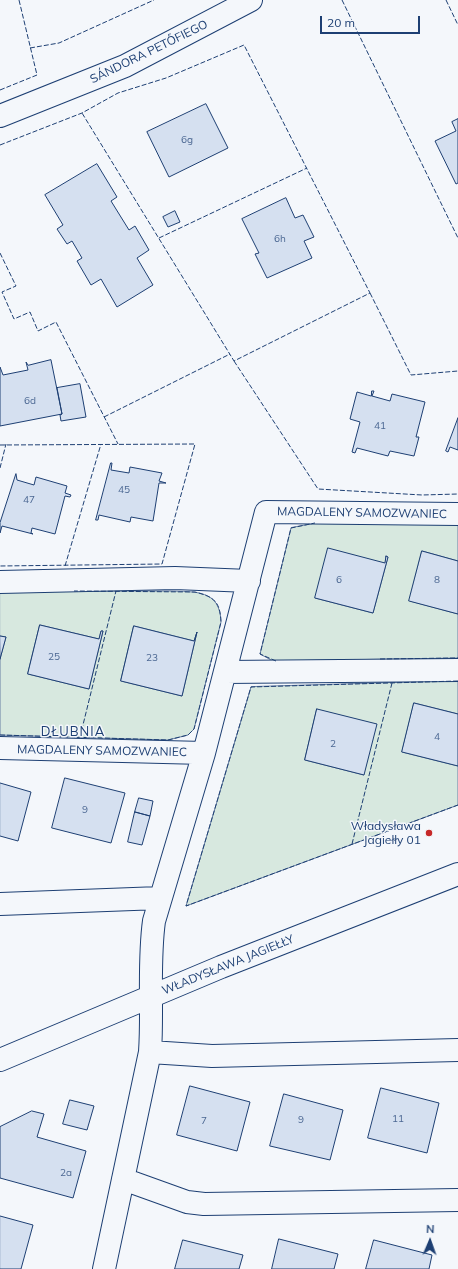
<!DOCTYPE html>
<html>
<head>
<meta charset="utf-8">
<style>
	body { margin:0 }
	#map { position:relative; width:458px; height:1269px; overflow:hidden; background:#f4f7fb; font-family:Mulish,sans-serif }
	canvas { display:block }
	.north { position:absolute; left:410px; top:1221px; width:40px; height:40px; -webkit-text-stroke:3px #f4f7fb; paint-order:stroke; rotate:2deg; font-size:11px; font-weight:700; line-height:16px; text-align:center; color:#1d3f73 }
	.north::after { content:''; display:block; margin:auto; width:14px; height:18px; background:#1d3f73; clip-path:polygon(50% 0,100% 100%,50% 72%,0 100%) }
	.scale { position:absolute; left:320px; top:16px; width:100px; height:18px; box-sizing:border-box; border:2px solid #1d3f73; border-top:0; padding-left:5px; font-size:12px; line-height:14px; white-space:nowrap; color:#1d3f73; -webkit-text-stroke:3px #f4f7fb; paint-order:stroke }
</style>
</head>
<body>
<div id="map">
<canvas width="458" height="1269"></canvas>
<div class="north">N</div>
<div class="scale">20 m</div>
</div>
<script>
const context = document.querySelector('canvas').getContext('2d');
context.lineJoin = 'round';
function paint(path, color) { context.fillStyle = color; context.fill(path, 'evenodd'); }
function strokePath(path, color, width, dash) { context.strokeStyle = color; context.lineWidth = width; context.lineCap = dash ? 'butt' : 'round'; context.setLineDash(dash || []); context.stroke(path); }
function write(font, color, halo, rows, align = 'center') {
  context.font = font + ' Mulish,sans-serif'; context.lineWidth = 3; context.setLineDash([]); context.textBaseline = 'middle'; context.strokeStyle = halo; context.fillStyle = color; for (const [text, x, y, turn = 0] of rows) {
    context.save(); context.translate(x, y); context.rotate((+turn || 0) * Math.PI / 180); context.textAlign = isNaN(turn) ? turn : align; if (halo) context.strokeText(text, 0, 0); context.fillText(text, 0, 0); context.restore();
  }
}
const green = new Path2D(`
	M316,523L458,524V561L422,551L410,601L458,614V658L273,661L260,654L291,528ZM386,556L388,557L373,613L315,598L385,563Z
	M0,591H169C195,592 220,589 221,622L194,729L188,735L168,740L0,735V659L6,637L0,636ZM40,625L99,639L101,631H103L89,689L28,674ZM134,626L194,641L197,632L182,696L121,681Z
	M458,681V714L414,703L402,752L458,766V805L186,906L251,687ZM317,709L364,775L305,760Z`);
paint(green, '#d7e8df');
strokePath(green, '#687fa3', 1);
const building = new Path2D(`
	M206,104L228,148L169,177L147,132Z
	M458,119V183L456,184L435,141L456,131L452,122Z
	M97,164L117,197L111,201L129,230L135,226L149,250L137,258L153,285L117,307L101,279L91,285L77,261L82,258L72,241L67,244L57,229L63,225L45,195Z
	M286,198L295,218L303,215L314,237L304,241L312,258L267,278L255,254L259,253L242,219Z
	M175,211L180,222L168,227L163,217Z
	M51,360L62,414L0,426V367L3,375L28,370L26,362L28,365Z
	M80,384L86,417L61,421L60,415L62,414L57,388Z
	M372,391H374L372,396L390,401L392,394L425,402L416,437H419L414,456L390,451L388,456L357,448L355,453L352,452L360,422L350,419L357,392L371,396Z
	M458,418V450L450,447L448,452L446,451Z
	M111,463H112L111,470L129,473L130,467L162,473L159,481L166,483H159L153,521L131,517L130,522L99,515L98,520H96Z
	M16,474L17,480L34,485L36,477L67,486L65,493L71,495L70,497L65,496L55,534L32,528L31,533L33,534L2,526L0,533V523Z
	M328,548L385,563L386,556L388,557L373,613L315,598Z
	M422,551L458,561V614L409,601Z
	M40,625L99,639L101,631H103L89,689L28,674Z
	M134,626L194,641L197,632L182,696L121,681Z
	M0,636L6,637L0,659Z
	M414,703L458,714V766L402,752Z
	M317,709L377,724L364,775L305,760Z
	M65,778L125,793L111,843L52,828Z
	M0,783L31,792L18,841L0,836Z
	M139,798L153,801L150,816L135,812Z
	M135,812L150,816L142,845L128,842Z
	M190,1086L250,1102L237,1151L177,1135Z
	M381,1088L439,1103L427,1153L368,1138Z
	M284,1094L343,1110L330,1160L270,1146Z
	M70,1100L94,1106L87,1130L63,1124Z
	M32,1111L44,1114L37,1137L86,1151L73,1198L0,1178V1127Z
	M0,1216L33,1225L21,1269H0Z
	M279,1239L338,1254L334,1269H272Z
	M183,1240L243,1255L239,1269H175Z
	M374,1240L432,1255L429,1269H366Z`);
paint(building, '#d5e0f0');
strokePath(building, '#1d3f73', 1);
const minor = new Path2D(`
	M0,116L125,66L251,0
	M0,582L175,578L249,581
	M225,672L458,670
	M0,748L204,753
	M0,904L160,898
	M150,1052L212,1056L458,1050
	M0,1060L221,967L458,874
	M123,1179L187,1202L204,1204L458,1200
	M104,1269L150,1052C153,1009 148,964 154,921L204,753L266,512L458,514`);
strokePath(minor, '#1d3f73', 24);
strokePath(minor, '#f4f7fb', 22);
strokePath(new Path2D(`
	M342,0L458,238
	M446,0L458,25
	M30,48L59,43L154,0
	M0,90L37,75L19,0
	M0,145L82,113L118,93L166,78L244,45L370,293L234,361L82,113
	M159,238L307,168
	M0,253L16,286L2,292L14,319L30,312L38,331L56,322L118,444
	M370,293L411,375L458,371
	M234,361L318,489L422,495L458,494
	M104,417L230,354
	M0,445L195,444L162,564L0,566
	M0,468L6,444
	M65,566L101,444
	M380,659L458,658
	M276,661L260,654L291,528L315,523
	M458,681L251,687L186,906L458,805
	M0,735L168,740L188,735L194,729L221,622C220,601 214,597 195,592L74,591
	M80,737L116,591
	M352,844L392,683`), '#1d3f73', 1, [5, 2]);
for (const [x, y, r, color] of [
	[429,833,4,"#c62828"]
]) { const dot = new Path2D(); dot.arc(x, y, r, 0, 2 * Math.PI); context.fillStyle = color; context.fill(dot); strokePath(dot, '#f4f7fb', 1.5); }
write('10px', '#4b6792', null, [
	["6g",187,140],
	["6h",280,239],
	["6d",30,401],
	["41",380,426],
	["45",124,490],
	["47",29,500],
	["6",339,580],
	["8",437,580],
	["25",54,657],
	["23",152,658],
	["4",437,737],
	["2",333,744],
	["9",85,810],
	["11",398,1119],
	["9",301,1120],
	["7",204,1121],
	["2a",66,1173]
]);
write('12px', '#1d3f73', '#f4f7fb', [
	["SÁNDORA PETŐFIEGO",149,52,-26],
	["MAGDALENY SAMOZWANIEC",362,513,1],
	["MAGDALENY SAMOZWANIEC",102,751,1],
	["WŁADYSŁAWA JAGIEŁŁY",228,965,-22]
]);
write('12px', '#1d3f73', '#f4f7fb', [
	["Władysława",421,826],
	["Jagiełły 01",421,840]
], 'right');
context.letterSpacing = '1px';
write('13px', '#1d3f73', '#f4f7fb', [
	["DŁUBNIA",73,732]
]);
context.letterSpacing = '0px';
</script>
</body>
</html>
